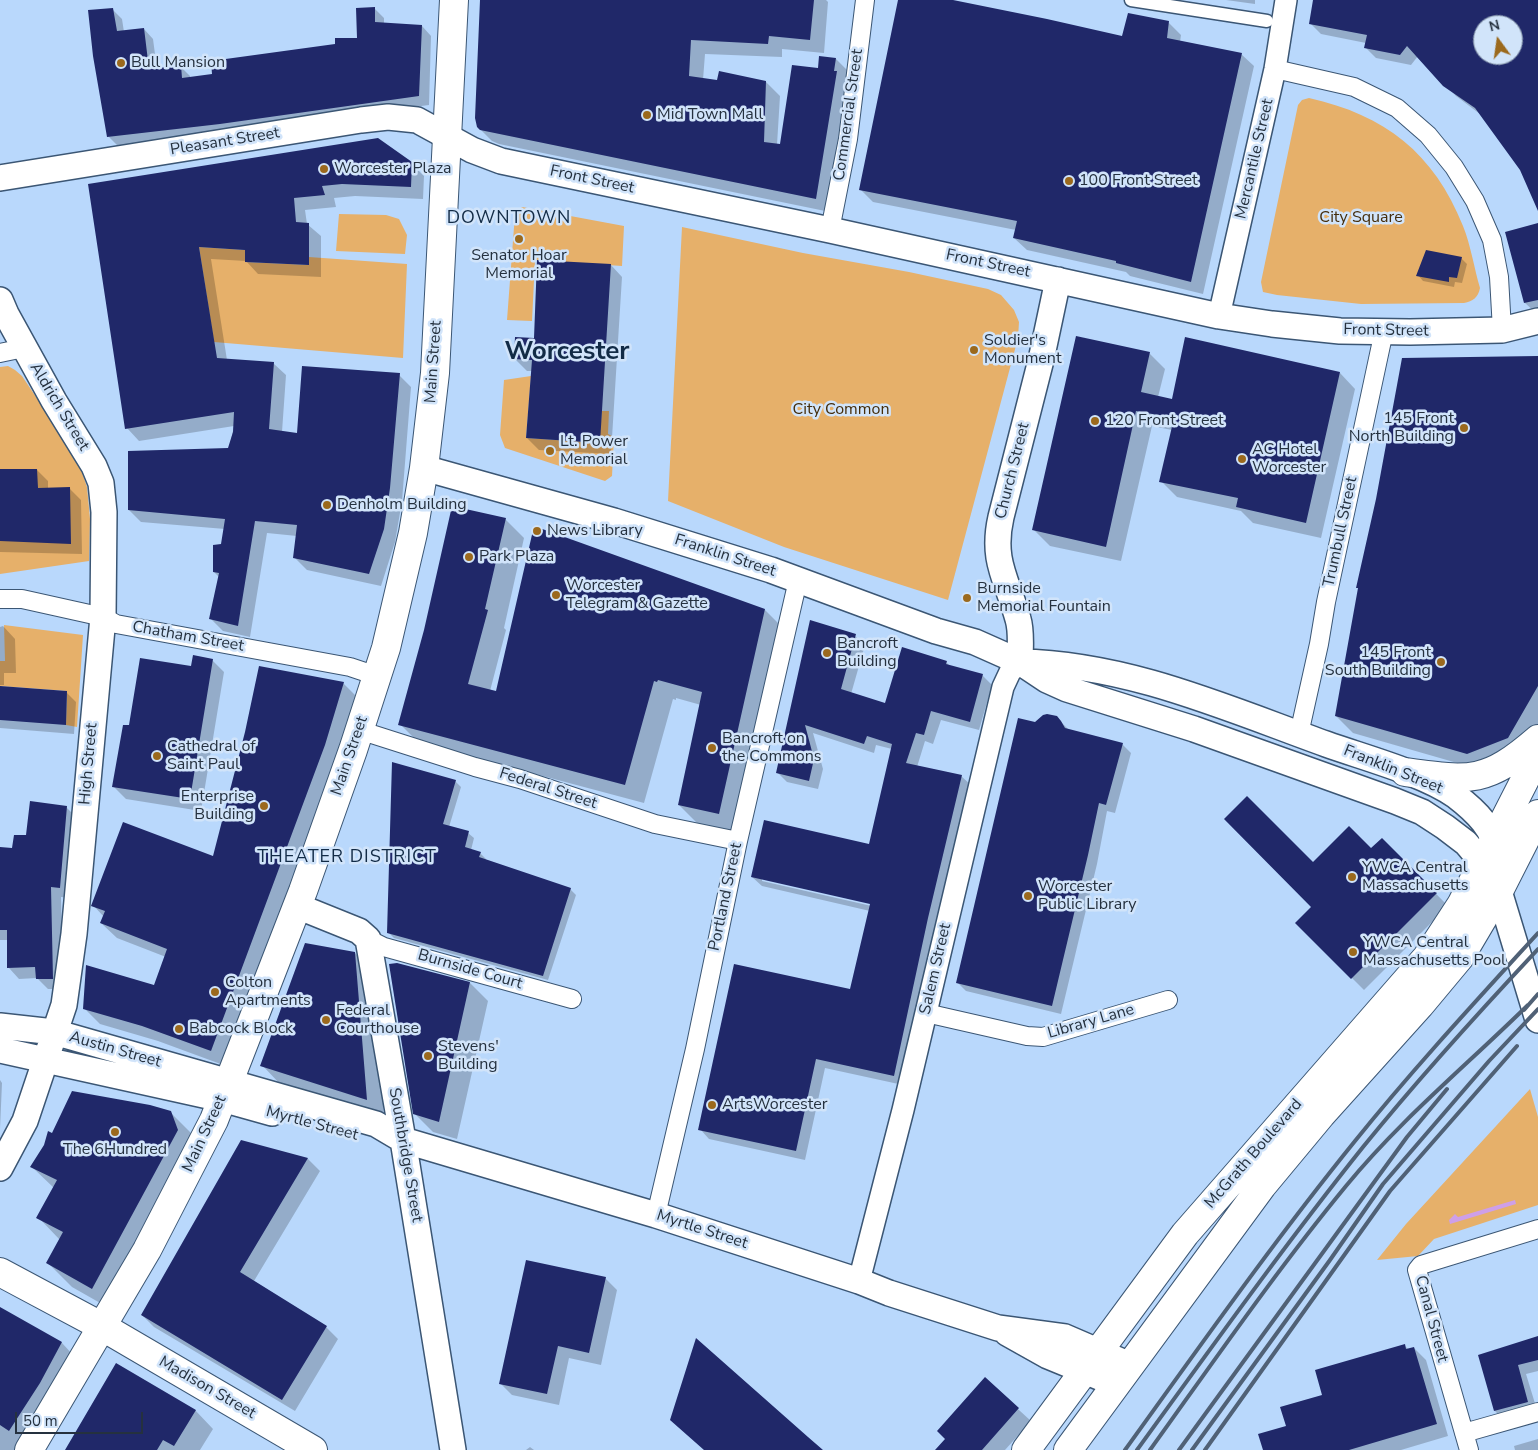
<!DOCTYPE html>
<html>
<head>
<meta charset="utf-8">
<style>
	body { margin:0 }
	#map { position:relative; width:1538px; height:1450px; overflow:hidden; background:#b9d8fc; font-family:"Nunito Sans",sans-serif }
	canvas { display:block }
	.north { position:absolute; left:1473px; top:15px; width:50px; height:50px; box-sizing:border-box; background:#d1e4fa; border:1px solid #8c9caf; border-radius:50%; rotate:346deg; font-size:14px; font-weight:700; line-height:20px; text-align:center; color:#25313f }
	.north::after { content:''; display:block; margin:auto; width:18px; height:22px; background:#9b691d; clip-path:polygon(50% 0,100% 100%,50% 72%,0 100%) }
	.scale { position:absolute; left:15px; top:1412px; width:128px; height:22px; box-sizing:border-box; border:2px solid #25313f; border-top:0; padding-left:6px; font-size:15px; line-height:18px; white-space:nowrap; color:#25313f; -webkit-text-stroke:4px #d1e4fa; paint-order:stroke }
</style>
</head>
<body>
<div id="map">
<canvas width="1538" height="1450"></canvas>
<div class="north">N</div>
<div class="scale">50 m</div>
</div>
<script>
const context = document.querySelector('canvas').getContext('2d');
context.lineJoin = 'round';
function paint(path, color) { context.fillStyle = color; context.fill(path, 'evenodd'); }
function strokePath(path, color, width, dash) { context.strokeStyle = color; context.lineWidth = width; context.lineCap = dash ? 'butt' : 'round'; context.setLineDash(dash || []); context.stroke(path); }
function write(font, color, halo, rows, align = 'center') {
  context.font = font + ' "Nunito Sans",sans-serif'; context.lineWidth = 5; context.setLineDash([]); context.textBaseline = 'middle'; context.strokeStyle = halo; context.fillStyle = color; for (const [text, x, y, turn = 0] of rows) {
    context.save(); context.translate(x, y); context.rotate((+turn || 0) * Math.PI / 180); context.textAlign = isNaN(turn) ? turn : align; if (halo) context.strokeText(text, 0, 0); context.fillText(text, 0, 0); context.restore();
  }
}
paint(new Path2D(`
	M1309,98C1385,115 1434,153 1463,226C1471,246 1474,268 1480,288C1478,298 1473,301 1464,303L1361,304L1277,295L1263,292L1261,282L1298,105L1302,100Z
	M522,207L624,226L622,266L535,260L532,321L507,320L515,214Z
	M339,214L386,215L399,219L407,235L405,254L336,251Z
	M682,227L803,253L909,272L988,289L1001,295L1014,310L1019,322L1018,338L948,600L784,547L668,501Z
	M199,247L245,250V262L309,265V257L407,264L403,358L214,342Z
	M8,366L15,370L22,376L77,458L84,478L87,487L90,519L89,561L0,574V367Z
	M531,376L526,438L599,443L602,411H609L608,434L614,437L612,476L605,481L505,448L500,435L504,380Z
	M4,625L83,635L77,727L66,725L67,691L0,686V661H5Z
	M1530,1089L1538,1117V1205L1434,1239L1418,1256L1377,1260L1406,1224Z`), '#e6b06a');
paint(new Path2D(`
	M1515,1200L1516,1204L1450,1224L1449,1220L1455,1214L1458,1217Z`), '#ce9fe8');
paint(new Path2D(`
	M482,0H826L828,2L824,53L782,49V57L705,54L703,80L766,82L780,96L777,145H781L819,70L836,59L850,73L830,212L499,144L492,141L478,127Z
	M899,0H946L1123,37L1168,22L1181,35L1180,42L1241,54L1254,66L1203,294L1130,276L1126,272L1027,250L1014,238L1016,230L873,202L861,190Z
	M1226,0H1255V4Z
	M1315,0H1538V208L1522,169L1480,114L1456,96L1418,56L1411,65L1376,58L1366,48V43L1321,34L1310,23ZM1483,25H1513V55H1483Z
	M374,8L384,18V24L422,26L431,36L429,105L118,146L108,136L112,9L122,19L124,32L144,29L153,39L157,69L180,66L190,76V79L214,75L359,39Z
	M411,163L424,176L423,199L355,196L334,198L336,207L305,210L307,224L321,236V277L258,274L246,261L211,259L227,360L273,363L286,375L282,432L298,435L399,375L411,387L402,501L395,542L381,586L307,570L295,558L297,536L267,533L250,637L223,631L211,619L219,577L214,572L222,545L225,529L141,522L129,510L229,449L234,426L139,441L127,428L90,185Z
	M1538,224V313H1536L1525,303Z
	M1461,258L1467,264L1462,283L1455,282L1454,287L1423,281L1418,275Z
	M611,265L622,277L611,454L539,450L527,438L532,371H527L515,359Z
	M1149,353L1165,369L1158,397L1173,400L1340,373L1355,389L1321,538L1253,523L1241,511L1177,497L1161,481L1172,430L1152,426L1121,561L1050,546L1034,530Z
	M1538,357V731L1485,771L1353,733L1336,716L1359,589L1358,588L1378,499Z
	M37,470L48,481V489H70L81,500L82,554L0,552V471Z
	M505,519L524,538L504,628L506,630L490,691L497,693L765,610L784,629L738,832L698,824L679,805L701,705L676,698V700L673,699L644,803L419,743L400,724Z
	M3,626L15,639L16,673H4V685H0V627Z
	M855,636L865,645L851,694L885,705L946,662L951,667L982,675L992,685L979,730L941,720L933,744L925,741L917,767L961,776L971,785L903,1085L825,1068L805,1160L709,1139L700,1129L851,990L870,911L762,886L752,877L870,846L892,749L876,745L874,753L813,733L823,769L818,789L787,782L777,772ZM762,878L877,905L876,907L762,881Z
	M212,660L224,672L201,811L126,799L114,787L130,727L192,668Z
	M343,683L358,698L226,1066L158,1041L100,1024L85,1009L155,987L166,957L117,938L101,923L104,917L93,905L214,857Z
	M0,688L67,693L76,702L74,734L0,728Z
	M1056,717L1070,731L1122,744L1131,753L1115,813L1107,811L1097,864L1061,1014L966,991L957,982L1036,723Z
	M455,781L461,787L449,827L468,833L474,838L471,850L480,853L486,859L485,861L570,889L576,895L548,980L394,938L388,932Z
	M66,807L77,818L70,898L61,897L63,989H48L37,978L19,979L9,968V940H0V849L13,850L27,836Z
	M1382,839L1448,906L1364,990L1297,923L1313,907V864L1371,850Z
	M355,953L373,972L384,1117L280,1084L262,1065Z
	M397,965L470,983L488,1001L457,1139L433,1132L414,1113Z
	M0,1080L2,1083L0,1129Z
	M170,1112L194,1136L116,1312L72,1287L48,1263L60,1240L38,1217L54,1188L32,1167L53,1134Z
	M242,1141L308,1159L320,1171L254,1281L326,1327L338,1339L295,1411L154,1327L142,1315Z
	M605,1278L617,1290L601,1365L569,1358L559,1405L512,1395L500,1383Z
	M0,1308L62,1343L74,1356L15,1450H0Z
	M1538,1338V1371L1526,1374L1537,1410L1504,1420L1495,1411L1479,1356Z
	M1404,1345L1409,1350L1414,1348L1426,1360L1448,1436L1401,1450H1264L1324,1396Z
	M985,1379L1031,1421L1005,1450H937L946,1439Z
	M195,1410L213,1429L200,1450H66Z
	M1538,1439V1450H1515L1514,1446Z
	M530,1447L534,1450H526Z`), '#0003');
paint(new Path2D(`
	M480,0H814L810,40L769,36L768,44L691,40L689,76L717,80L719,71L766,81L764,142L780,144L792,65L818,68L819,56L836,58L834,71H837L816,199L480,130L477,127L475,118Z
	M898,0H953L1047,19L1122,36L1128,13L1169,21L1167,38L1242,53L1191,282L1116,263V261L1013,238L1017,221L859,190Z
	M1313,0H1538V211L1520,170L1475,108L1443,86L1407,46L1400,55L1364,48L1367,35L1309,24ZM1483,25H1513V55H1483Z
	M375,7V22L422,25L419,96L220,124L107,137L93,56L88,10L113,8L117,31L144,28L149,69L181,65L182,78L212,74L211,61L335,44V38H357L356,8Z
	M378,138L412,162L411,187L342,184L322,186L325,195L294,198L296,222L309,223V265L245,262V250L199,247L217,358L274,362L269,429L297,433L302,366L400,373L390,488L384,529L369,574L293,558L297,525L255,521L238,626L209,619L219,573L213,572V545L221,544L225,519L128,510V451L228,448L233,432L234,412L125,429L88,184Z
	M1538,223V300L1524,303L1505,232Z
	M1426,250L1462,257L1457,278L1449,277V282L1416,276Z
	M537,260L611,264L600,443L526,438L532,360L514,359L515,337L534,338Z
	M1076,336L1150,352L1141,392L1172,399L1185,337L1340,372L1306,523L1236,507L1238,498L1159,482L1174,418L1136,411L1106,547L1032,530Z
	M1538,356V686L1508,738L1467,754L1335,716L1358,588H1356L1376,499L1402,358Z
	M0,469H37L38,488L70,487L71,544L0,541Z
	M452,506L506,518L485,609L488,610L468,684L496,691L534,526L765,609L719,814L678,805L702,692L658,680L657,682L654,681L625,785L398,725L424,630Z
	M810,620L856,634L841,689L885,703L902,647L947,661L946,664L983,674L970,722L931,711L924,735L916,733L906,763L962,775L928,918L894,1076L816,1059L796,1151L698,1130L734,964L850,989L870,904L751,877L764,820L869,844L892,744L867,736L864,744L805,725L814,759L809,781L776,773Z
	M193,655L213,659L190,799L112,787L123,725H129L140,658L191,666Z
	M259,666L344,682L325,745L211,1051L142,1026L83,1009L86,965L154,985L167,949L100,923L105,911L91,906L123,822L213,856L245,732Z
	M0,686L67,691L66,725L0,720Z
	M1047,714L1057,716L1061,721L1065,728L1123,743L1106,805L1099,803L1088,855L1052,1006L956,983L1018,718L1035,722L1043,715Z
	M392,762L456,780L443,824L469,831L465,847L481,852L479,857L571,888L543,976L387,933Z
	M1247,796L1313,862L1349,826L1371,848L1382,838L1437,893L1351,979L1295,923L1311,907L1224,819Z
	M30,801L67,806L60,888L51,887L53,979H36L35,967L7,968V930H0V847L12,848L14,835H26Z
	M305,943L355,952L367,1100L260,1066Z
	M397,963L470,982L439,1122L413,1114L389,964Z
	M72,1091L150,1105L171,1111L178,1130L92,1289L46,1263L63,1232L36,1218L57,1180L30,1167L44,1145L48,1131L52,1133Z
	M241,1140L308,1158L240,1272L327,1326L282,1400L141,1315Z
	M526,1260L606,1277L589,1353L558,1346L547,1394L499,1384Z
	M0,1307L62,1342L40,1383L9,1431L0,1425Z
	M1538,1336V1360L1518,1365L1528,1402L1494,1411L1478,1355Z
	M696,1338L808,1437L823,1450H704L670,1420Z
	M1405,1344L1406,1349L1414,1347L1437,1424L1349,1450H1263L1258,1434L1286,1426L1280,1407L1322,1395L1315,1370Z
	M116,1363L196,1410L174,1446L163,1440L157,1450H65Z
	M985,1377L1019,1408L982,1450H935L945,1439L937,1431Z`), '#202869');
const pedestrian = new Path2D(`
	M1131,0L1267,21`);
const minor = new Path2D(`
	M1275,69L1354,87L1397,108L1428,135L1454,167L1475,201L1492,240L1499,277L1502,330
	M830,230L848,139L865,0
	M0,353L24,348
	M0,599H22L103,617L116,624L350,667L377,676
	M359,730L475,767L520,779L655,824L738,841
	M1299,734L1319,644L1326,602L1384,331
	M368,939L384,947L572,999
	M926,1013L1027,1036L1043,1037L1168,1000
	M656,1215L695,1049L738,841L798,580
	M1464,1433L1538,1412
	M1469,1450L1417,1270L1421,1265L1538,1229`);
const tertiary = new Path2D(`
	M1219,316L1275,69L1286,0
	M859,1281L903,1110L1003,687L1010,672L1020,662`);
const secondary = new Path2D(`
	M0,178L361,120L388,117L417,120L472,150L501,161L830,230L1219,316L1272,324L1340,331L1410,332L1502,330L1538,321
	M0,300L6,314L54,401L94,466L101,483L104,512L103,617L74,934L64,1005L25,1121L0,1168
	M424,468L614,521L771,570L936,631L975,642L1020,662L1047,680L1067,689L1194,729L1395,801L1422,812L1445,827L1466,843L1482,862L1499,891L1538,1020
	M1020,662C1128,664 1226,708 1326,744C1365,758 1423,773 1456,796C1477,812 1494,829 1499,856
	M1020,662C1020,648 1022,632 1018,619C1007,579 991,561 1001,517L1041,360L1058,280
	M297,906L359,931L368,939L403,1140L453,1450
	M0,1026L54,1032L376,1124L403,1140L656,1215L859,1281L889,1293L998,1328L1065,1337L1130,1365
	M0,1050L222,1099L272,1113
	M1007,1333L1048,1356L1116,1384`);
const primary = new Path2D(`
	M1405,772C1470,781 1486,784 1538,739
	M0,1272L101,1326L313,1450
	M29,1450L147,1250L214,1120L303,891L353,750L386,648L413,533L424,468L435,373L454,0
	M1026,1450L1185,1234L1427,957L1461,905L1538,754
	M1068,1450L1262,1186L1321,1115L1420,1005L1460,957L1499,891L1538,814`);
strokePath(pedestrian, '#3b5674', 15);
strokePath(minor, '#3b5674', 20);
strokePath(tertiary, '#3b5674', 24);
strokePath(secondary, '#3b5674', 28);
strokePath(primary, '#3b5674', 30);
strokePath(pedestrian, '#fff', 12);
strokePath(minor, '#fff', 18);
strokePath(tertiary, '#fff', 21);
strokePath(secondary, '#fff', 25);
strokePath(primary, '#fff', 28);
strokePath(new Path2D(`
	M1524,1010L1538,994
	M1125,1450C1200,1346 1274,1241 1355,1141C1413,1069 1476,1001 1538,933
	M1137,1450C1211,1348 1284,1246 1363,1147C1418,1079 1478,1013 1538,949
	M1150,1450C1214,1361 1276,1271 1346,1186C1400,1120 1467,1065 1528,1005
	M1179,1450L1407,1137L1447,1089
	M1192,1450L1330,1260L1383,1184L1489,1061L1538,1009
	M1205,1450L1390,1191L1517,1046`), '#506176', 4);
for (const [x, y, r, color] of [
	[121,63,5,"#9b691d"],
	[647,115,5,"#9b691d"],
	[324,169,5,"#9b691d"],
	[1069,181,5,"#9b691d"],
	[519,239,5,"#9b691d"],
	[974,350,5,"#9b691d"],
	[1095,421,5,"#9b691d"],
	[1464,428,5,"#9b691d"],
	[550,451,5,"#9b691d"],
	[1242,459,5,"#9b691d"],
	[327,505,5,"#9b691d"],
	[537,531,5,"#9b691d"],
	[469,557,5,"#9b691d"],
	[556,595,5,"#9b691d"],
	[967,598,5,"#9b691d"],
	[827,653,5,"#9b691d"],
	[1441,662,5,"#9b691d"],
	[712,748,5,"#9b691d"],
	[157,756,5,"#9b691d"],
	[264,806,5,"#9b691d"],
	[1352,877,5,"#9b691d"],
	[1028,896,5,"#9b691d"],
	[1353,952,5,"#9b691d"],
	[215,992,5,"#9b691d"],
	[326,1020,5,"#9b691d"],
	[179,1029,5,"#9b691d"],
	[428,1056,5,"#9b691d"],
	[712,1105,5,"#9b691d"],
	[115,1132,5,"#9b691d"]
]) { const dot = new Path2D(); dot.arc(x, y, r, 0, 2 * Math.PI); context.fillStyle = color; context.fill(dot); strokePath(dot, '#d1e4fa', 2); }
write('16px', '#25313f', '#d1e4fa', [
	["Bull Mansion",131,63],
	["Mid Town Mall",657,115],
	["Worcester Plaza",334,169],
	["100 Front Street",1079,181],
	["Senator Hoar",519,256,"center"],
	["Memorial",519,274,"center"],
	["Soldier's",984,341],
	["Monument",984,359],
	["145 Front",1454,419,"right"],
	["North Building",1454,437,"right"],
	["120 Front Street",1105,421],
	["Lt. Power",560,442],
	["Memorial",560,460],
	["AC Hotel",1252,450],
	["Worcester",1252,468],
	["Denholm Building",337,505],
	["News Library",547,531],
	["Park Plaza",479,557],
	["Worcester",566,586],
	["Telegram & Gazette",566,604],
	["Burnside",977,589],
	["Memorial Fountain",977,607],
	["Bancroft",837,644],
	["Building",837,662],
	["145 Front",1431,653,"right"],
	["South Building",1431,671,"right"],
	["Bancroft on",722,739],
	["the Commons",722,757],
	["Cathedral of",167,747],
	["Saint Paul",167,765],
	["Enterprise",254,797,"right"],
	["Building",254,815,"right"],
	["YWCA Central",1362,868],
	["Massachusetts",1362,886],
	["Worcester",1038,887],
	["Public Library",1038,905],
	["YWCA Central",1363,943],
	["Massachusetts Pool",1363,961],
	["Colton",225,983],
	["Apartments",225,1001],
	["Federal",336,1011],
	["Courthouse",336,1029],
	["Babcock Block",189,1029],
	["Stevens'",438,1047],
	["Building",438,1065],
	["ArtsWorcester",722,1105],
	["The 6Hundred",115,1150,"center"]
], 'left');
write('16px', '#25313f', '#d1e4fa', [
	["Commercial Street",849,115,-82],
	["Pleasant Street",225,142,-9],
	["Mercantile Street",1255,159,-77],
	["Front Street",592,180,12],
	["Front Street",988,264,12],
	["Front Street",1386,331,1],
	["Main Street",434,362,-86],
	["Aldrich Street",59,407,59],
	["Church Street",1013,471,-76],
	["Trumbull Street",1341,532,-78],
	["Franklin Street",725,556,18],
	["Chatham Street",188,637,10],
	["Main Street",350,756,-71],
	["High Street",89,764,-85],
	["Franklin Street",1393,770,22],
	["Federal Street",548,789,18],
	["Portland Street",726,897,-78],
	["Salem Street",936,969,-77],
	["Burnside Court",470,970,16],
	["Library Lane",1091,1022,-16],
	["Austin Street",115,1050,16],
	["Myrtle Street",312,1124,15],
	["Main Street",205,1134,-65],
	["McGrath Boulevard",1254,1154,-49],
	["Southbridge Street",405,1155,80],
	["Myrtle Street",702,1230,18],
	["Canal Street",1431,1319,75],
	["Madison Street",207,1388,30]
]);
write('16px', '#442d0b', '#d1e4fa', [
	["City Square",1361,218],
	["City Common",841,410]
]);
context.letterSpacing = '1px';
write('18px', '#122b46', '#d1e4fa', [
	["DOWNTOWN",509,219],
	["THEATER DISTRICT",347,858]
]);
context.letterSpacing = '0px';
write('bold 26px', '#122b46', '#d1e4fa', [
	["Worcester",567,353]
]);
</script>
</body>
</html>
